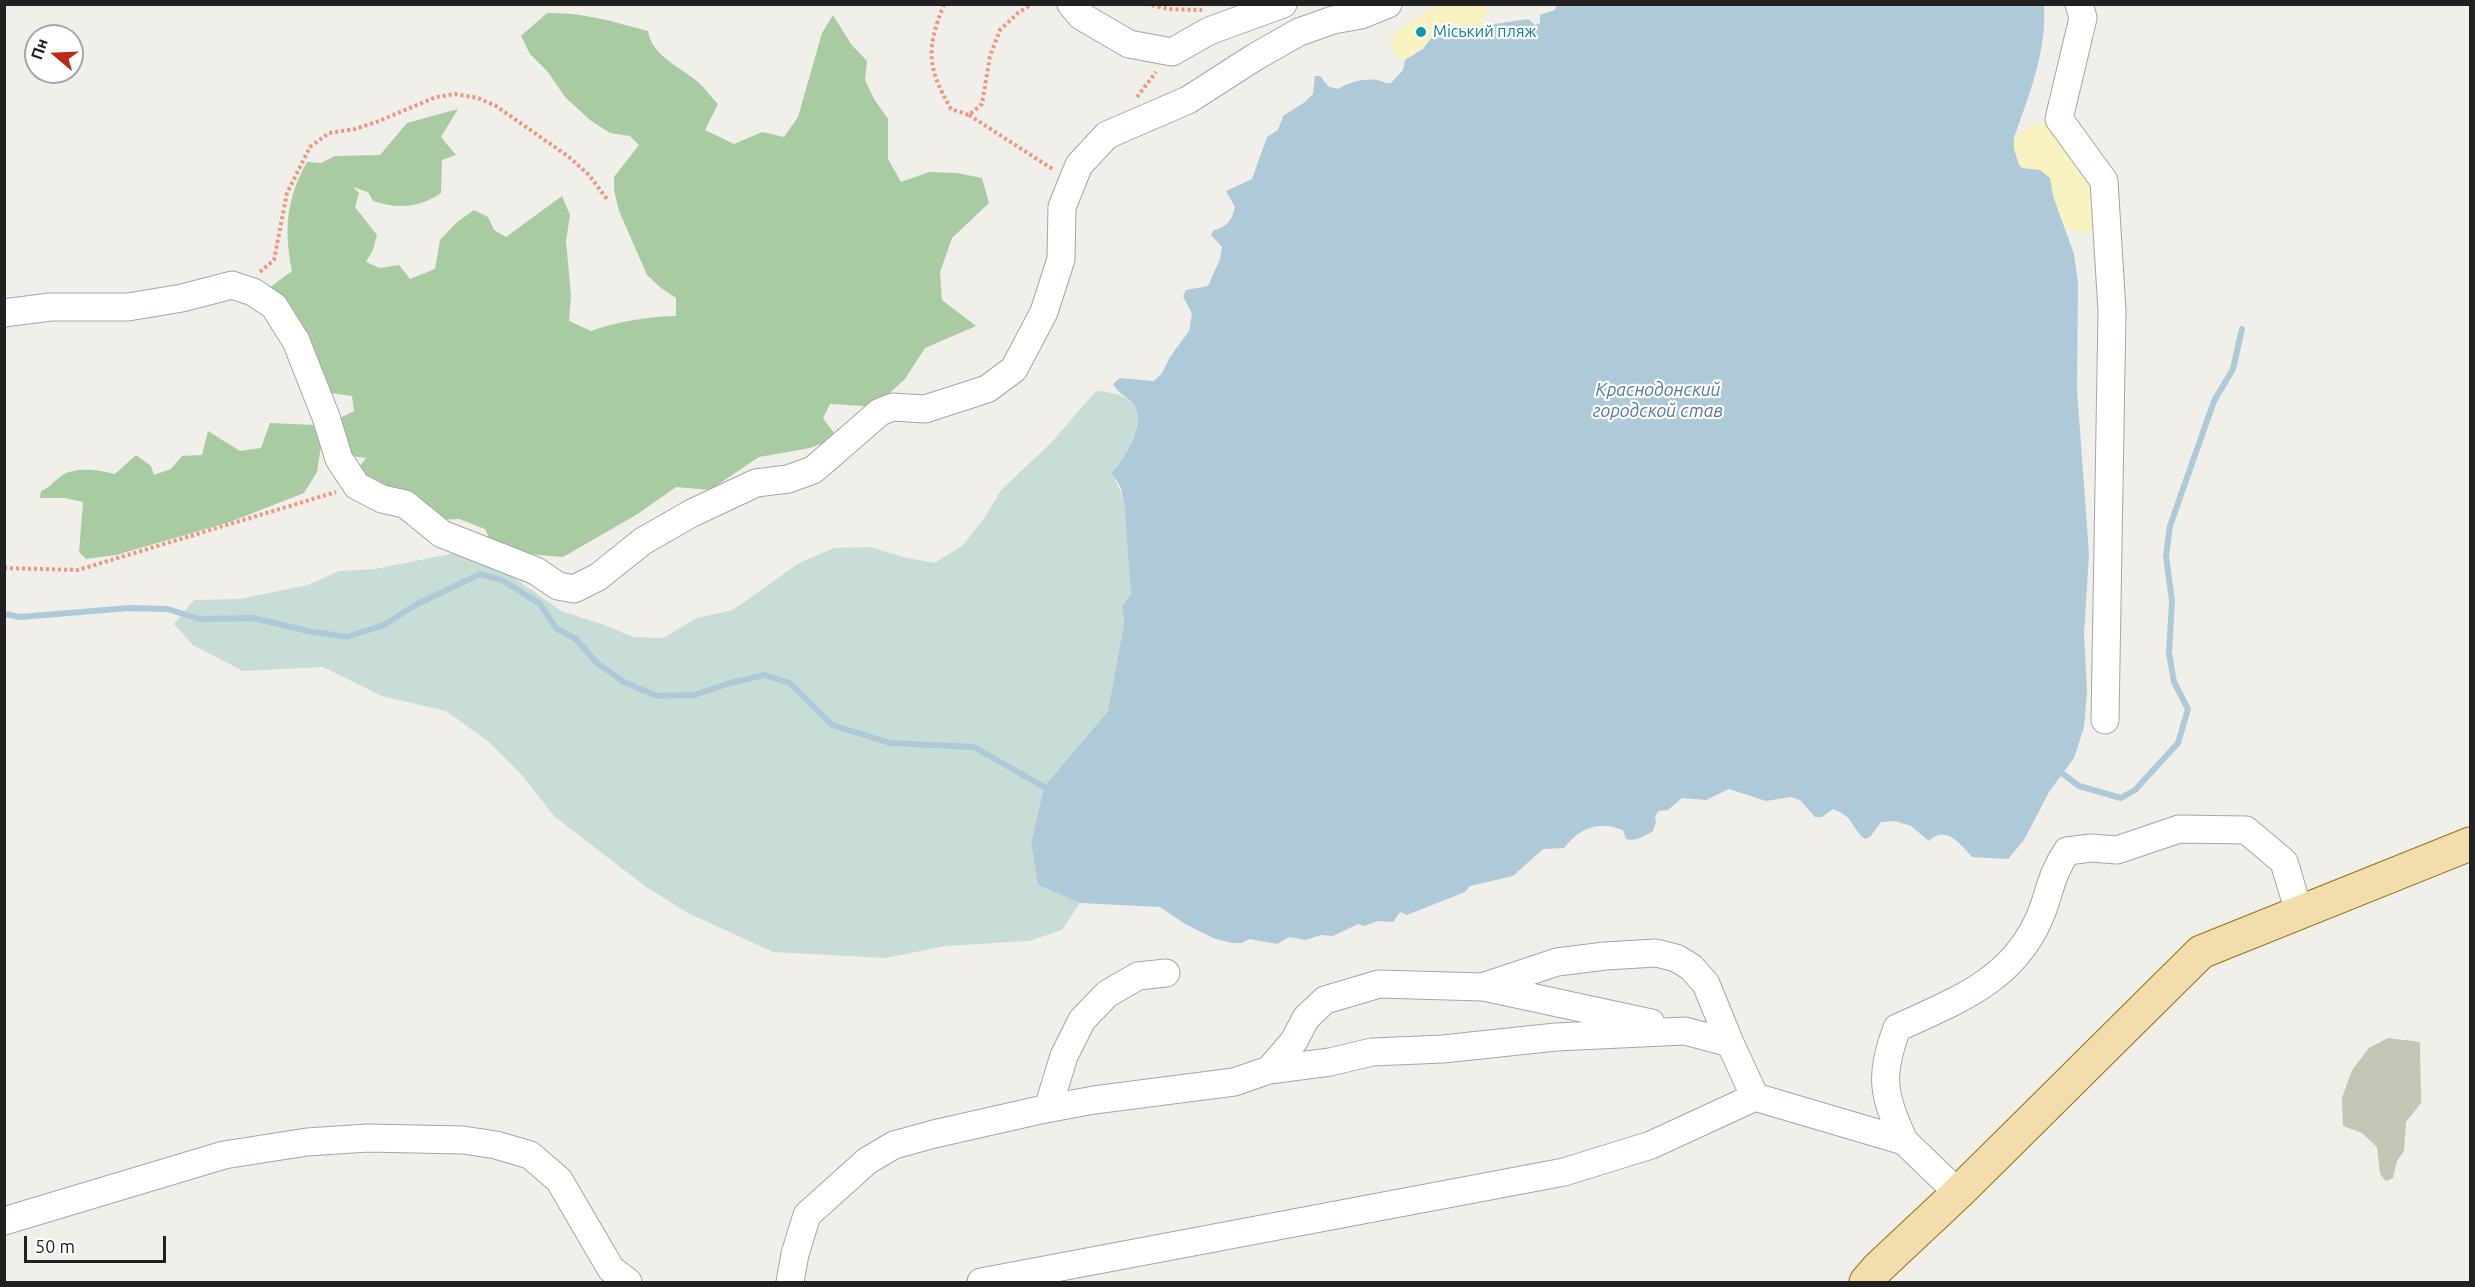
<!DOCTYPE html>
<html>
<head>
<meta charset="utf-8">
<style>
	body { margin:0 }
	#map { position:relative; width:2475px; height:1287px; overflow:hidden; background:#f1efe9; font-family:Ubuntu,sans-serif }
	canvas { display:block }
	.frame { position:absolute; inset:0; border:6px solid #212121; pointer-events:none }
	.north { position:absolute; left:24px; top:24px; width:60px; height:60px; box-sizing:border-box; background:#fff; border:2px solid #a6a6a6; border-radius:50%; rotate:289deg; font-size:16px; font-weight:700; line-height:24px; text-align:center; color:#212121 }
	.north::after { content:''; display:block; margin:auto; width:21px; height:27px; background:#be2915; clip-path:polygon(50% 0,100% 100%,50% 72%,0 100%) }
	.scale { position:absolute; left:24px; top:1236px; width:142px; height:27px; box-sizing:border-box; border:3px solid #212121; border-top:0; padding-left:8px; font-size:18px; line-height:21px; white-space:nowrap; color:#212121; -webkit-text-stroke:4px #fff; paint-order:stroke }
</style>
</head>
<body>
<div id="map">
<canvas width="2475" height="1287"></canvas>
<div class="frame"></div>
<div class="north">Пн</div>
<div class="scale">50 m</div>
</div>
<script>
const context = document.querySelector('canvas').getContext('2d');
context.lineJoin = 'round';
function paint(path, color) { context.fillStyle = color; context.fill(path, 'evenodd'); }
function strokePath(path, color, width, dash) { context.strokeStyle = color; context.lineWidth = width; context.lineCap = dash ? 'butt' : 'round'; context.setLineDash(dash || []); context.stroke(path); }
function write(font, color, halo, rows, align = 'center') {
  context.font = font + ' Ubuntu,sans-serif'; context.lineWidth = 4.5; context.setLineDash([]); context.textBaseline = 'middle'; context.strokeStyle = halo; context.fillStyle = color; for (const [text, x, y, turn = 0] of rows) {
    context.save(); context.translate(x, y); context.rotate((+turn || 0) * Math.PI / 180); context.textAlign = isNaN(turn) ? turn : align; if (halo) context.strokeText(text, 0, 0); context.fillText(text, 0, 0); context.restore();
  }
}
paint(new Path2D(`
	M2388,1038L2420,1042L2421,1103L2406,1122L2404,1151L2397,1161L2393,1178L2386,1181L2380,1174L2377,1147L2362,1133L2343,1126L2342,1098L2352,1070L2369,1048Z`), '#c3c5b5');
paint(new Path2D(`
	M547,13C582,12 615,22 648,31C652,56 680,67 698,82C705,88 711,97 718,104L705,130L734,144L762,132L784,137L798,117L822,33L833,15L851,44L867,61L865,80L874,99L888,119V159L901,182L929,172L957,173L982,178L989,203L952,238L940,272L942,300L976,326L925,348L905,379L882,400L865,406L830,404L823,418L837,437L810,448L759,457L710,490L676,487L636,515L563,557L515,553L492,544L485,529L459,519L438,520L354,474L366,458L345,455L332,422L354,411L352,396L331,393L269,288L292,271C284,230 286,199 307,162L321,163L335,156L380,155L407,123L458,109L441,137L456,155L442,160L441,193C420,208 397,209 373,201L368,192L353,187L359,193L355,207L377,235L373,250L366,262L380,268L399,265L410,279L435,269L440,240L457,222L474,210L488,217L494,230L506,237L562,196L570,215L566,241L571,295L569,321L591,331C620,321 646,317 676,316V298L661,288L647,275L619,211L614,190V177L639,145L630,136L610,133L590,120L565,97L548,72L530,54L521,36Z
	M270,423L314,425L321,446L317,472L304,493L230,522L116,555L86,559L79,552L83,502L65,498H40L41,491C51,487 53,482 61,476C75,466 99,470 115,474L136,455L151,466L154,475L171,469L182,456L202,455L208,431L240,451L261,448Z`), '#a9cba2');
paint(new Path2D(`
	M1096,391C1164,395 1131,441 1115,481C1129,497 1130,570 1131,595L1122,605L1124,623L1108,711L1044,787L1031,843L1038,885L1080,903L1062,930L1029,941L945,946L886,958L773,952L688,913L646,887L554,816L521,774L489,742L446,711L382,696L323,667L243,671L193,645L174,624L194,600L239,599L308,585L339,571L375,569L455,553L488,559L561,611L602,624L633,637L663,638L697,618L733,610L799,563L834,548L870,547L903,557L935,563L963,545L985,517L1001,490L1050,444Z`), '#c8ddd6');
paint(new Path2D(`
	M1436,5H1483C1489,12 1485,20 1481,28C1463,31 1446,27 1430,39C1423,44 1418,52 1409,59L1397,57L1390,42L1397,31Z
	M2050,122L2096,178L2099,225L2085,234L2065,228L2053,196L2050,178L2029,168H2022C2015,161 2014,148 2014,138L2030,126Z`), '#f8f3c0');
paint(new Path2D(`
	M1556,5H2044C2047,51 2029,95 2014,138V149L2019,165L2022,168L2040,170L2050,178L2053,196L2074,254L2078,283L2077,389L2089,554L2084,634L2087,691L2084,727L2074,758L2049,792L2024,840L2008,859L1972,857C1961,845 1946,824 1929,841L1911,826L1895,821L1881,822L1870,837L1865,839C1849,826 1856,818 1833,809L1822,817H1815L1800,800L1791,797L1766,801L1729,789L1706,800L1682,798L1668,810L1659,811L1655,816L1656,822L1653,831C1645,836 1635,842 1626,839L1623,830C1598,820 1580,828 1564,848L1543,849L1513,876L1470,886L1465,892L1407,915L1400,912L1393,922L1377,921L1365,926L1358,924L1333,936L1321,935L1306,940L1289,937L1277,944L1250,939L1242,943H1232L1213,938L1185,924L1160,907L1080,903L1038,885L1031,843L1044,787L1108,711L1124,623L1122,605L1131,595L1125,510L1121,488L1112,473C1125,460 1147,422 1133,404C1127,396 1118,394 1113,384L1120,378L1154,381L1162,373L1170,357L1189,331L1192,314L1183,296L1186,290L1208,286L1220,259L1222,247L1211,235L1214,230C1227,227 1232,220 1235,207L1226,191L1252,179L1267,137L1278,130L1283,116L1305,102L1313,94L1315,76H1320L1329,87L1338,89C1349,83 1362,78 1376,80C1382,80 1384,84 1391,83L1403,70L1405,60L1423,49L1432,37L1443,32L1528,19L1535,25L1540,23V15L1555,10Z`), '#aecad9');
strokePath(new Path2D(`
	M4,614L20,617L130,608L167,609L200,619L253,618L308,631L347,637L384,625L417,604L480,574L502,580L540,604L556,628L576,639L597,663L624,682L657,696L694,695L730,683L764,675L790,683L832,725L890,743L974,747L1044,787
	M2063,774L2079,786L2121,798L2135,790L2178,743L2188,709L2174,682L2169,653L2172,601L2166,556L2170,526L2214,401L2233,369L2242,329`), '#aecad9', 6);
const minor = new Path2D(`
	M1071,4L1081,16L1129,44L1172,52L1209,31L1283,4
	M2079,4L2083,18L2059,119L2104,181L2112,311L2105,720
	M4,313L50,307H128L182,298L232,285L253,292L274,306L296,341L326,417L339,459L357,486L382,499L405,504L442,534L536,571L558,586L574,589L598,577L643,541L692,513L756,483L788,479L813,470L880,412L893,407L925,409L987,389L1014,369L1044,312L1061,259L1062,207L1079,165L1107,135L1188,100L1255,57L1299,32L1333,20L1361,15L1388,4
	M1484,987L1651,1023
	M1269,1070L1294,1041L1306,1018L1325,1000L1379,984L1482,987L1557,962L1605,956L1656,953L1676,958L1691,967L1706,984L1730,1043
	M1048,1108L1064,1056L1082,1020L1107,994L1138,976L1166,973
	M1904,1141C1883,1094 1879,1077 1897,1028C1955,1001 2011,982 2039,919C2050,894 2050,876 2067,851L2091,848L2117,850L2179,829L2246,830L2284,862L2299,912
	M4,1221L224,1155L307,1142L368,1138L463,1140L496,1145L530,1155L559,1180L611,1269L628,1282
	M790,1282L795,1254L807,1215L867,1161L894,1145L934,1134L1040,1110L1094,1100L1234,1082L1269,1070L1330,1062L1372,1052L1443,1049L1556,1037L1685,1031L1730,1043L1755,1097
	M981,1282L1564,1172L1651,1145L1755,1097L1904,1141L1958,1193`);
const major = new Path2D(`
	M1866,1282L1878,1268L1958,1193L2201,952L2470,844`);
strokePath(minor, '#a5a5a5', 29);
strokePath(major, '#8f7410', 35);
strokePath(new Path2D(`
	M944,4C926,50 927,67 951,109L969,115L982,104L990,56L1000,30L1018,13L1032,4
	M1146,4L1169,9L1202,10
	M1137,97L1156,72
	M969,115L1054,170
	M260,272L274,260L287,193L310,147L329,133L355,129L379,121L436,97L455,94L478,98L496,106L569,157L589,175L607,199
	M4,568L78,570L336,492`), '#ec977e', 4, [3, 3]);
strokePath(minor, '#fff', 27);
strokePath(major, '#f3ddac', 33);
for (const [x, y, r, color] of [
	[1421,32,6,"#0f9aa8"]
]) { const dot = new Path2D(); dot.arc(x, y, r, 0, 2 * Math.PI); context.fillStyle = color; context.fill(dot); strokePath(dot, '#fff', 2); }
write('16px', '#0d838f', '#fff', [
	["Міський пляж",1433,32]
], 'left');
write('italic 18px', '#5676a8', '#fff', [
	["Краснодонский",1658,390],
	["городской став",1658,411]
]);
</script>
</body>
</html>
